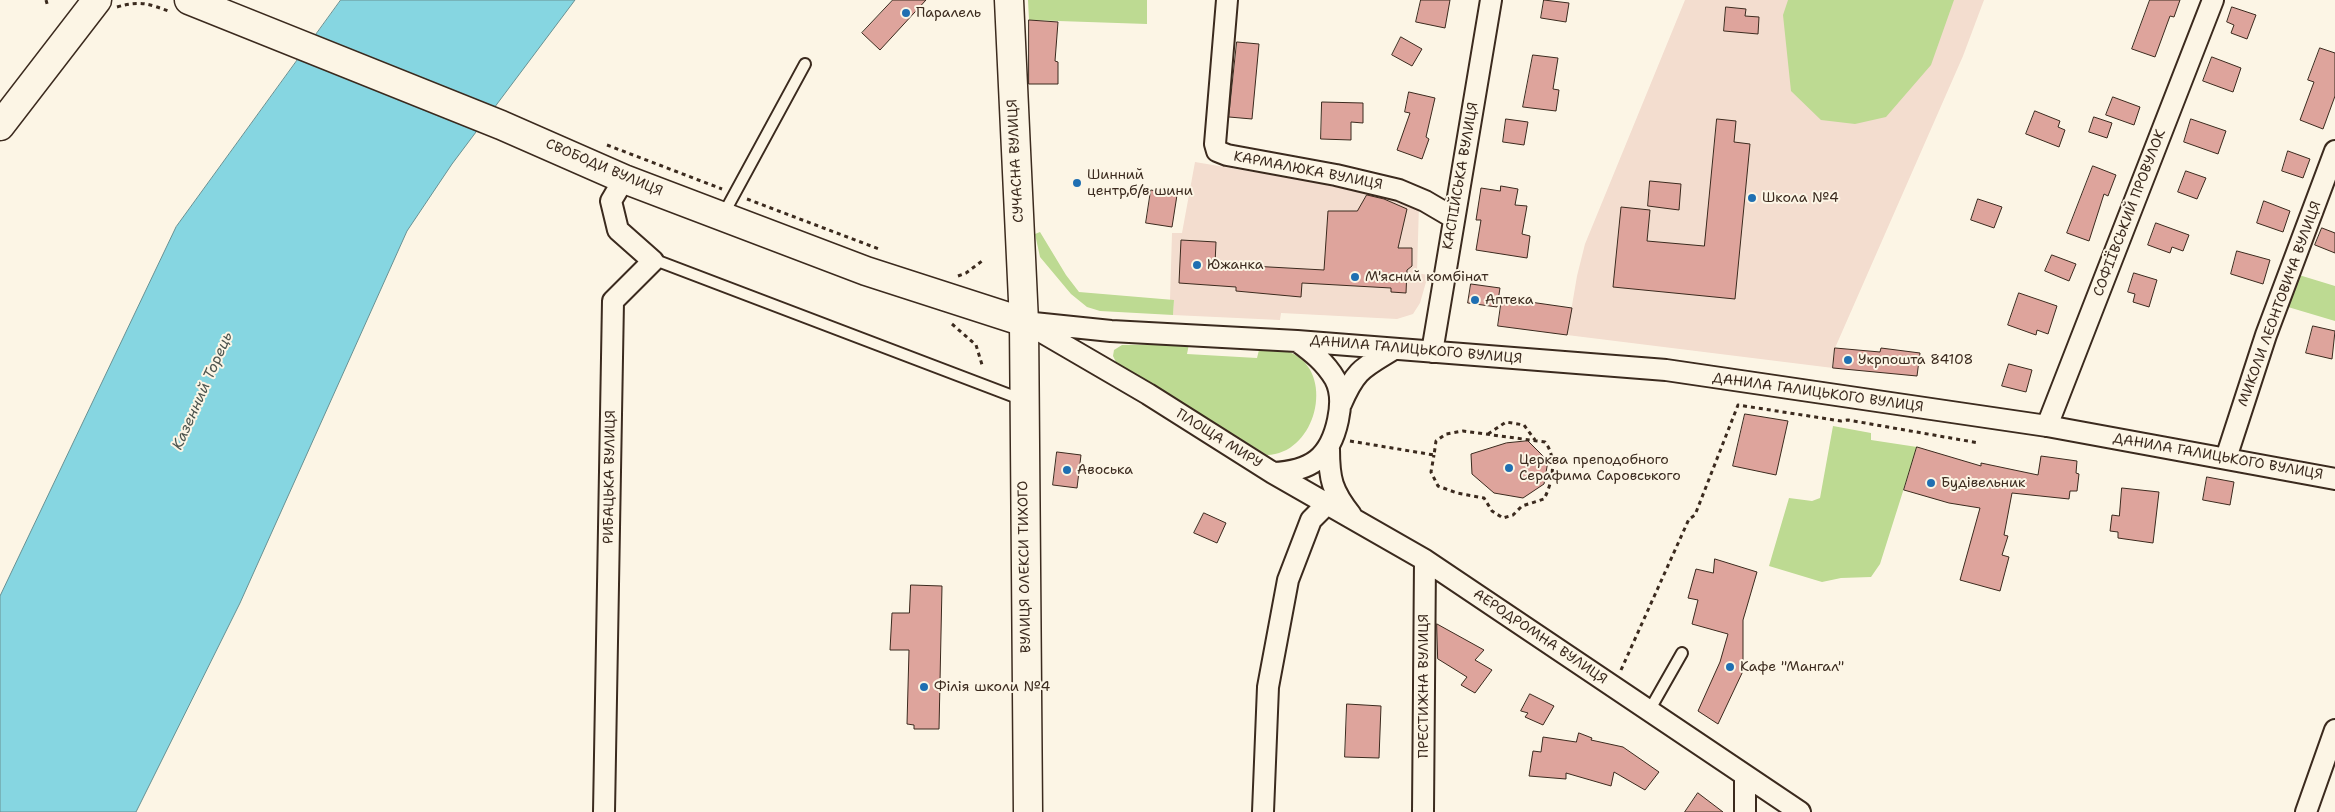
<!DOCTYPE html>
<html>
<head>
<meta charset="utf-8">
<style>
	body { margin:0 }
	canvas { display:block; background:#fcf5e5 }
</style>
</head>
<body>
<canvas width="2335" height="812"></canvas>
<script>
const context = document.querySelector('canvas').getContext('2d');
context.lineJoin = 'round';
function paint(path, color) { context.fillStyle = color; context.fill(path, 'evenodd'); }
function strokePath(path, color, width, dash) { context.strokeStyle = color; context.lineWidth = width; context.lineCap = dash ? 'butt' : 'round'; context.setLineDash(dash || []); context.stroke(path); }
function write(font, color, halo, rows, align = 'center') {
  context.font = font + ' "Shantell Sans",sans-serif'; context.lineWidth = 4; context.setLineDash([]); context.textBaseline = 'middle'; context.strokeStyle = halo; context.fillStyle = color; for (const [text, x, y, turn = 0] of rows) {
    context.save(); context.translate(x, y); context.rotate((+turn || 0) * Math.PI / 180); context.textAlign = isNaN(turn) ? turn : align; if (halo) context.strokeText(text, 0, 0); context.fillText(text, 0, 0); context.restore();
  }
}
paint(new Path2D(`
	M1685,0H1984L1963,56L1835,348L1833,368L1567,335L1577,276L1585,244Z
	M1195,162L1403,197L1419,204L1417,273L1428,275L1420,303L1413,314L1397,319L1281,313L1280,320L1173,315L1174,300H1170L1172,233H1182Z`), '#f3ddcf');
paint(new Path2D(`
	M1028,0H1147V24L1029,20Z
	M1788,0H1954L1931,65L1886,117L1855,124L1821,120L1791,91L1783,15Z
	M1040,232L1066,275L1079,292L1174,300L1173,315L1100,311L1087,307L1071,294L1040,257L1035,234Z
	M2299,275L2335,286V321L2288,307Z
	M1189,344L1187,354L1257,358L1260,346C1274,347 1288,349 1300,358C1333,384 1313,454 1267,455L1116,362L1113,356L1114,350L1122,345Z
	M1833,426L1871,433V440L1917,447L1880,564L1871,577L1841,578L1822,582L1769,566L1789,498L1812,501L1820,498Z`), '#bdda92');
const water = new Path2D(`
	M341,0H575L452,164L407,231L240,603L136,812H0V596L176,227Z`);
paint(water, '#86d6e1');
strokePath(water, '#689193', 1);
const building = new Path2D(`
	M893,0H926L880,50L862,33Z
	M1421,0H1450L1445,28L1416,22Z
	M1544,0L1569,3L1566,22L1541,18Z
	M2150,0H2180L2174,17L2170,16L2155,57L2132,49Z
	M1726,7L1746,9L1745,16L1759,17L1758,34L1724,31Z
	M2232,7L2256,15L2247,39L2231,33L2234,25L2227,22Z
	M1029,20L1058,22L1055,61L1058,62V84H1029Z
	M1401,37L1422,49L1412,66L1392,55Z
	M1237,42L1259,44L1252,119L1229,117Z
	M2320,48L2335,53V96L2323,129L2300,120L2314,82L2308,80Z
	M1533,55L1558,58L1553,89L1559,90L1556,111L1523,107Z
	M2212,57L2241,68L2233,92L2203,81Z
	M1409,92L1435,98L1426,137L1429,139L1422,159L1397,150L1410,113L1405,112Z
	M2113,97L2140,107L2134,125L2106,115Z
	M1322,102L1363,103V123L1351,122V140L1321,139Z
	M2035,111L2060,121L2058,127L2065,130L2059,147L2026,134Z
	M2094,117L2112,123L2107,138L2089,132Z
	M1506,119L1528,122L1524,145L1503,142Z
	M1717,119L1736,121L1734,142L1750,144L1735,299L1613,287L1621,207L1650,210L1647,241L1704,246Z
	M2191,119L2226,131L2218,154L2184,142Z
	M2288,151L2310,159L2303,178L2282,171Z
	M2093,166L2116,175L2108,196L2104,194L2089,241L2067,233Z
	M2186,171L2206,178L2197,199L2178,192Z
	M1650,181L1681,184L1679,210L1648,206Z
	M1501,186L1518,189L1515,205L1527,206L1522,234L1530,236L1527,258L1476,250L1481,220H1476L1481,188L1500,191Z
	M1151,190L1177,195L1172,227L1146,223Z
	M1367,195L1384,199L1407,209L1398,248H1412V266L1407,270L1406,293L1391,292V288L1302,283L1301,297L1236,291V287L1179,283L1181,240L1216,242L1215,264L1324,270L1328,211H1357Z
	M1978,199L2002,207L1994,228L1971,220Z
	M2264,201L2290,211L2283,232L2257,223Z
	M2156,223L2189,235L2183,251L2172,247L2170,253L2148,245Z
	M2322,228L2335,233V253L2315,245Z
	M2237,251L2270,260L2263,284L2231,274Z
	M2052,255L2076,264L2069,281L2045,271Z
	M2134,273L2157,280L2149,307L2133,302L2135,294L2128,292Z
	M1471,284L1500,288L1497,307L1468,303Z
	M2019,293L2057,306L2048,334L2037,330L2036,335L2008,325Z
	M1502,298L1572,308L1567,335L1498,326Z
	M2313,326L2335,331L2332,359L2306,353Z
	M1835,348L1880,352L1881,348L1920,353L1917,376L1833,368Z
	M2009,364L2032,370L2026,392L2002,386Z
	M1745,414L1788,421L1776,475L1733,466Z
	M1528,441L1548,461L1544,484L1523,498L1494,493L1472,474L1471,454L1506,443Z
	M1917,447L1981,466V463L2038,475L2041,456L2077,461L2076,473L2079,474L2077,491H2070L2069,499L2012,493L2004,535L2008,536L2002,555L2009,557L2000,591L1960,580L1980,508L1949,503L1904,490Z
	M1057,452L1081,455L1077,488L1053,485Z
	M2207,477L2234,482L2230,505L2203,500Z
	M2122,488L2159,492L2153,543L2118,538V532L2110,531L2112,515L2119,516Z
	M1204,513L1226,523L1217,543L1194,533Z
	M1715,559L1757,572L1743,620V671L1718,724L1698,711L1720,662L1728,634L1692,624L1698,600L1688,598L1696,569L1713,573Z
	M911,585L942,586L939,729H914V725L907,724L909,650H890L892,613H909Z
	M1437,624L1484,650L1475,660L1492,670L1475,693L1461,685L1467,677L1438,659Z
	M1530,694L1554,706L1543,725L1525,717L1528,713L1521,711Z
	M1347,704L1381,706L1379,758L1345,757Z
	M1579,733L1592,738L1591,740L1623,747L1659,772L1645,790L1614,772L1611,786L1566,773V779L1529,776L1533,751L1541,752L1543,737L1576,742Z
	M1698,793L1723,812H1685Z`);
paint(building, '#dea49c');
strokePath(building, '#3b2a1e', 1);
const lane = new Path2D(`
	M723,215L805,64
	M650,258L1023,400
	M1649,711L1682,653`);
const street = new Path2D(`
	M1227,0L1215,144L1217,151L1227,155L1336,175L1399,190L1425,201L1454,218
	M1024,322L1111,331L1297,341L1666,370L2047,426L2335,479
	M1033,327L1148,394L1273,473L1425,560L1800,812
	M1432,352L1491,0
	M1341,404C1356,369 1363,368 1394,349
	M2047,426L2213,0
	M1329,449C1329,479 1332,491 1351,515
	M2226,458L2266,335L2335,151
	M1273,473C1311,471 1330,458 1338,420C1341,406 1342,392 1335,379C1325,362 1312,352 1297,341
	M604,812L613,301L653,261L618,230L611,201L624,179
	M1263,812L1268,687L1288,580L1311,520L1327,504
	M1423,812L1425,560
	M1745,812V775
	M2306,812L2335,730`);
const secondary = new Path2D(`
	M189,0L501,125L624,179L866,271L1024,322
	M0,126L97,0`);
const primary = new Path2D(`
	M1009,0L1024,322L1028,812`);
strokePath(lane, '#3b2a1e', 14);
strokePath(street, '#3b2a1e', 24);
strokePath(secondary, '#3b2a1e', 31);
strokePath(primary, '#3b2a1e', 31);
strokePath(new Path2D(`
	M46,0L48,7
	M117,7C141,0 149,4 171,12
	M607,145L722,189
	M747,199L879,249
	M958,276L966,273L982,261
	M952,324L976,345L983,368
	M1488,434L1506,422L1524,425L1535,440
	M1350,441L1434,455L1436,441L1446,434L1463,431L1545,442C1557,457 1553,482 1544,499L1522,506L1513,515L1503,518L1492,511L1484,498L1457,493L1438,486L1431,472L1434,455
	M1621,670L1689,519L1695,515L1738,405L1841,421L1848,420L1979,443`), '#3b2a1e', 3, [4, 4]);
strokePath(lane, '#fcf5e5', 10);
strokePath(street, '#fcf5e5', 20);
strokePath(secondary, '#fcf5e5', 28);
strokePath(primary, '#fcf5e5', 28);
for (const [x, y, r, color] of [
	[906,13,5,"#1f6fb2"],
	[1077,183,5,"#1f6fb2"],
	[1752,198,5,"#1f6fb2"],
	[1197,265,5,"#1f6fb2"],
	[1355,277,5,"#1f6fb2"],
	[1475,300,5,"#1f6fb2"],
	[1848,360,5,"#1f6fb2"],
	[1509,468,5,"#1f6fb2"],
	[1067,470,5,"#1f6fb2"],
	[1931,483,5,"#1f6fb2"],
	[1730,667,5,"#1f6fb2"],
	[924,687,5,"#1f6fb2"]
]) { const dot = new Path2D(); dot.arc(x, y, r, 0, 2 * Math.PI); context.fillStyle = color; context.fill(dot); strokePath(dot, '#fcf5e5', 2); }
write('14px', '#3b2a1e', '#fcf5e5', [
	["Паралель",916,13],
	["Шинний",1087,175],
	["центр,б/в шини",1087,191],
	["Школа №4",1762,198],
	["Южанка",1207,265],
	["М'ясний комбінат",1365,277],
	["Аптека",1485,300],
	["Укрпошта 84108",1858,360],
	["Церква преподобного",1519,460],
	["Серафима Саровського",1519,476],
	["Авоська",1077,470],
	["Будівельник",1941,483],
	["Кафе \"Мангал\"",1740,667],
	["Філія школи №4",934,687]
], 'left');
write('14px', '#3b2a1e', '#fcf5e5', [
	["СУЧАСНА ВУЛИЦЯ",1016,161,-93],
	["СВОБОДИ ВУЛИЦЯ",604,168,23],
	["КАРМАЛЮКА ВУЛИЦЯ",1308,171,11],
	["КАСПІЙСЬКА ВУЛИЦЯ",1461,176,-80],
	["СОФІЇВСЬКИЙ ПРОВУЛОК",2130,213,-69],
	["МИКОЛИ ЛЕОНТОВИЧА ВУЛИЦЯ",2280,304,-70],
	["ДАНИЛА ГАЛИЦЬКОГО ВУЛИЦЯ",1416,350,5],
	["ДАНИЛА ГАЛИЦЬКОГО ВУЛИЦЯ",1818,393,8],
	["ПЛОЩА МИРУ",1219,439,32],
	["ДАНИЛА ГАЛИЦЬКОГО ВУЛИЦЯ",2218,457,10],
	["РИБАЦЬКА ВУЛИЦЯ",610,477,-89],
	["ВУЛИЦЯ ОЛЕКСИ ТИХОГО",1025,567,-91],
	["АЕРОДРОМНА ВУЛИЦЯ",1540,637,34],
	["ПРЕСТИЖНА ВУЛИЦЯ",1424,686,-90]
]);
write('italic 15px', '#4e554f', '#fcf5e5', [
	["Казенний Торець",203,391,-66]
]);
</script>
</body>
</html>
